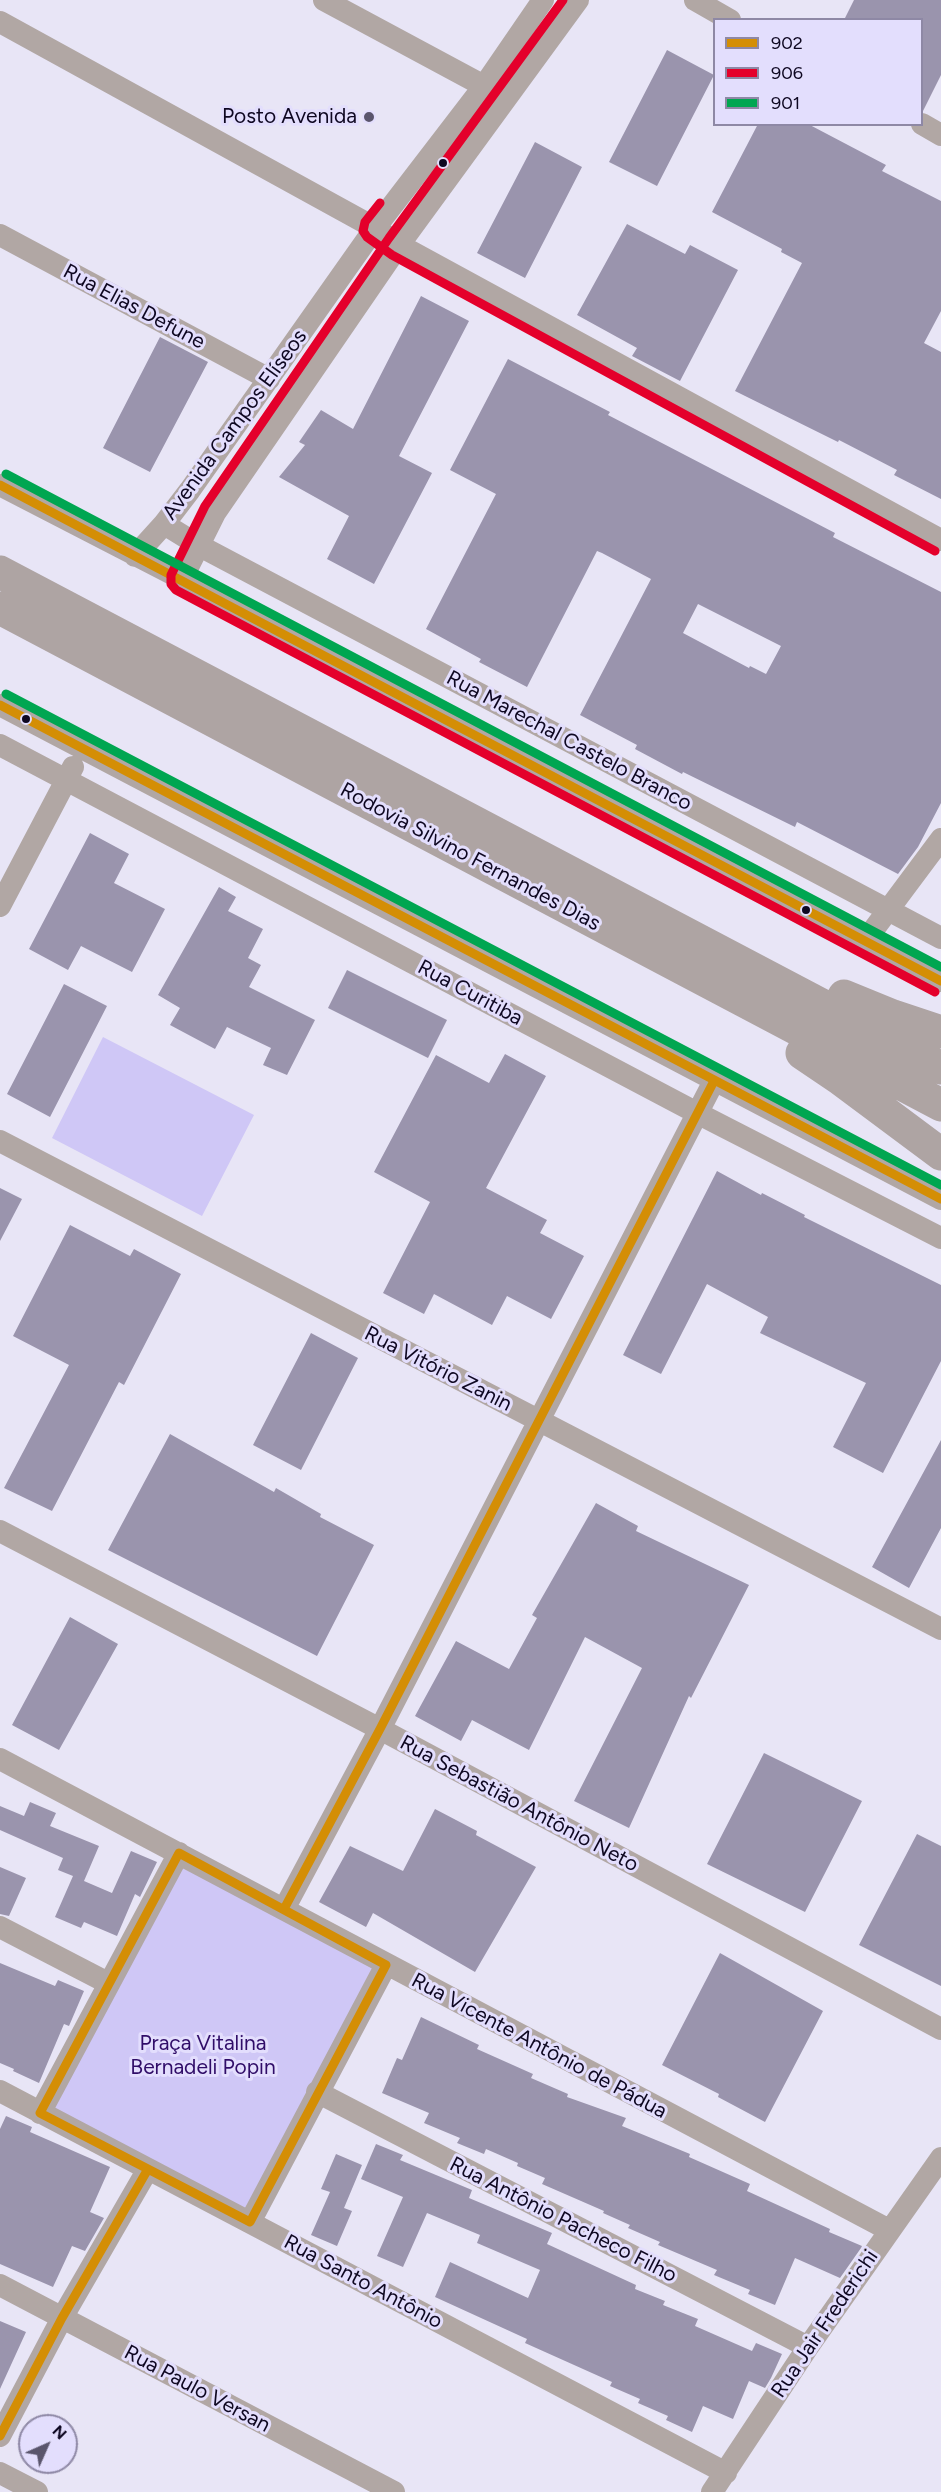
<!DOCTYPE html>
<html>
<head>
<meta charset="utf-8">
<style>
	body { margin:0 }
	#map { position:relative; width:941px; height:2492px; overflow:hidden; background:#e8e5f6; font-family:Figtree,sans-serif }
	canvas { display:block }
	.legend { position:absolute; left:713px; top:18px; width:210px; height:108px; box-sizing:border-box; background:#e3defd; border:2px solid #8e88a5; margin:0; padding:8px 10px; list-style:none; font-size:18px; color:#0e0721 }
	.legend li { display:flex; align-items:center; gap:12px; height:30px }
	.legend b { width:30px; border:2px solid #8e88a5 }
	.north { position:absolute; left:18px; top:2414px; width:60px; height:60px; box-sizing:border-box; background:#e3defd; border:2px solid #8e88a5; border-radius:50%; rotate:45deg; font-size:16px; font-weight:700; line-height:24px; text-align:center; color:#0e0721 }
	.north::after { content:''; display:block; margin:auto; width:21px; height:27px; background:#5a556c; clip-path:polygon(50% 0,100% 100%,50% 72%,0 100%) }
</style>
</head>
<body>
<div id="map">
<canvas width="941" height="2492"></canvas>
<ul class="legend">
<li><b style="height:8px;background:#d48e05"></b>902</li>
<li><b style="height:8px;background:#e4002b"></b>906</li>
<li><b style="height:8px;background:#00a651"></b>901</li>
</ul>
<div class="north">N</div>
</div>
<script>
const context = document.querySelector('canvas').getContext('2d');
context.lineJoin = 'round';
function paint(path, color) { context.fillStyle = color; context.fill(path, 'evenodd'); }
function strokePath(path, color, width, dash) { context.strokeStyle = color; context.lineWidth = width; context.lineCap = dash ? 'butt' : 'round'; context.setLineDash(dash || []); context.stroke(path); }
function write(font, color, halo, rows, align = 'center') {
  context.font = font + ' Figtree,sans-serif'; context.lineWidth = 6; context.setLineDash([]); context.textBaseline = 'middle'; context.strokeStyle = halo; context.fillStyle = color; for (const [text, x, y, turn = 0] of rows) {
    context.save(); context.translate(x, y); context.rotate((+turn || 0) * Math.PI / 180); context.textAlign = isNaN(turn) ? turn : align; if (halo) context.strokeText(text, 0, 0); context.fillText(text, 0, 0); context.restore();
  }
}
paint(new Path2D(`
	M103,1037L254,1115L202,1216L52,1138Z
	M179,1853L386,1965L250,2222L40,2113Z`), '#cfc7f6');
paint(new Path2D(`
	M854,0H941V75L923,111L921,20H844Z
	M667,50L714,75L657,186L609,162Z
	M758,124H808L886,165L882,171L941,201V311L924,343L941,352V499L894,475L897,470L839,440L838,442L735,391L802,263L781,252L782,249L712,212Z
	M535,142L582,167L525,278L477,253Z
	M627,224L685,254L690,245L738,270L680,381L632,356L637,348L577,315Z
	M421,296L469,321L399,456L432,473L374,584L327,559L349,516L279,477L305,445L299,442L321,410L353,429Z
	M160,337L208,362L150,472L103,448Z
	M508,359L610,412L608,415L835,533L833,537L941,592V803L918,847L898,874L797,822L795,827L683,772L682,774L635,749L637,745L580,715L651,579L602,553L597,551L527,687L479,662L481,659L426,629L496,494L450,470ZM698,604L781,646L766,674L750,666L749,668L683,633Z
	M90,833L129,854L114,883L165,909L132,972L81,946L68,970L29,949Z
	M219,887L236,897L228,911L263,929L248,958L261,965L249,987L315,1020L287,1075L263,1065L271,1048L227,1027L215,1049L170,1025L180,1008L158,995Z
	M347,970L447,1020L428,1058L328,1008Z
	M64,984L107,1006L50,1117L7,1094Z
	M505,1054L546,1076L486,1188L547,1220L540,1233L584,1256L551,1319L507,1296L492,1325L434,1294L424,1314L383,1293L430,1202L374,1172L436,1055L489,1083Z
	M717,1171L761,1195L762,1193L805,1215L804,1217L941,1285V1361L883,1473L833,1447L866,1383L760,1333L768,1317L707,1284L661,1374L623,1355Z
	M0,1188L22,1199L0,1241Z
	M70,1225L130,1256L134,1249L181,1274L124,1385L119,1382L52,1511L4,1488L69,1365L13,1336Z
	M311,1333L358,1358L301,1470L253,1445Z
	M170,1434L274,1492L276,1488L321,1514L320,1517L374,1545L317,1656L108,1550Z
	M941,1440V1528L909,1588L872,1567Z
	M596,1503L638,1526L636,1531L749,1585L691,1698L689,1696L629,1828L574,1801L642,1668L585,1637L529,1750L472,1720L461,1741L415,1716L456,1641L509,1669L537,1618L532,1615Z
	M70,1617L118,1644L59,1750L12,1725Z
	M764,1753L862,1801L805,1912L707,1864Z
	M30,1802L56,1813L50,1826L99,1846L84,1881L112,1893L131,1851L157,1862L140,1897L135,1894L117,1936L84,1922L81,1928L55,1917L73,1876L58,1870L63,1858L0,1830V1806L24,1816Z
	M435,1809L477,1831L476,1835L536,1867L475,1972L373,1913L366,1927L319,1902L350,1846L403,1871Z
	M917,1834L941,1846V1986L859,1945Z
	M0,1867L26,1878L9,1916L0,1914Z
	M720,1953L823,2011L765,2122L718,2097L719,2094L662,2065Z
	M0,1963L55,1986L58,1980L84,1991L69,2026L64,2024L39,2083L13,2071L14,2069L0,2063Z
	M421,2017L479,2045L477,2049L533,2074L531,2078L568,2094L567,2097L626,2118L622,2126L690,2154L689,2157L750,2184L747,2191L830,2229L829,2232L862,2246L861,2248L840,2278L795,2258L775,2305L748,2294L750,2290L714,2275L717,2270L658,2245L660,2242L628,2228L630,2225L603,2213L604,2211L542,2184L545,2178L517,2166L518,2163L486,2149L484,2154L457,2143L460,2138L424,2123L429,2113L382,2093L397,2058L402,2060Z
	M6,2116L32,2127L30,2132L110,2167L90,2212L104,2218L85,2251L72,2246L53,2287L0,2264V2129Z
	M376,2144L403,2155L400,2160L472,2190L469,2198L552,2233L547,2244L636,2285L635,2289L665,2301L663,2305L698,2319L695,2326L752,2351L756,2343L782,2354L771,2378L765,2388L749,2381L733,2419L703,2406L692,2432L666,2420L668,2416L638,2403L640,2399L610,2386L612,2382L525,2343L527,2339L435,2297L450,2262L528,2298L540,2270L477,2243L480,2235L427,2213L403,2267L377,2256L403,2197L361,2179Z
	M336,2154L362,2165L344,2208L352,2211L337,2246L311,2235L330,2192L321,2189Z
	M0,2321L26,2332L0,2389Z`), '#9a94ad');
strokePath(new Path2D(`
	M324,0L484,86
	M695,0L730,20
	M0,22L375,228L399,245L941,540
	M922,124L941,135
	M0,235L269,379
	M0,485L182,579L941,981
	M164,524L198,545L941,938
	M135,556L164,524L190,490L375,228L484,86L543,0
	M182,579L215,513L399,245L578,0
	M0,705L941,1199
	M0,745L699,1114L941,1238
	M0,906L73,767
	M865,941L941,839
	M0,1141L941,1629
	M0,1531L380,1729L941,2029
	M0,1759L889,2230
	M284,1909L380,1729L714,1081
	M0,1927L108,1983
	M0,2091L726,2473
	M317,2092L808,2347
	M40,2113L179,1853
	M250,2222L386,1965
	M0,2285L394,2492
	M0,2436L62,2318L148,2169
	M0,2473L37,2492
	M712,2492L808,2347L941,2158`), '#b1a7a4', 22);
strokePath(new Path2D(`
	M0,572L941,1068
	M0,608L941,1105
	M844,996L893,1016L941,1032
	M802,1053L839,1078L941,1154`), '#aea4a3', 33);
strokePath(new Path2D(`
	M0,485L941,981
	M0,705L941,1199
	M179,1853L386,1965L250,2222L40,2113Z
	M284,1909L380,1729L714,1081
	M0,2436L62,2318L148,2169`), '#d48e05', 9);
strokePath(new Path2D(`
	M563,0L389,238L205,506L171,575V584L176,590L935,992
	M380,203L365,222L363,231L367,237L392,255L935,551`), '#e4002b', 9);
strokePath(new Path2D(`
	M6,474L941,967
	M6,694L941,1185`), '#00a651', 9);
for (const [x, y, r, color] of [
	[369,117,6,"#5a556c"],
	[443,163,5,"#0e0721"],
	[26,719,5,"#0e0721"],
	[806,910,5,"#0e0721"]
]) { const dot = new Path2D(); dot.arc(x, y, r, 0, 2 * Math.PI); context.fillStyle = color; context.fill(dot); strokePath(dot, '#e3defd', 2); }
write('21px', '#0e0721', '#e3defd', [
	["Posto Avenida",357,117]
], 'right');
write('21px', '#0e0721', '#e3defd', [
	["Rua Elias Defune",134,307,28],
	["Avenida Campos Elíseos",235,425,-54],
	["Rua Marechal Castelo Branco",569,741,28],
	["Rodovia Silvino Fernandes Dias",470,857,28],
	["Rua Curitiba",470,993,28],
	["Rua Vitório Zanin",438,1369,27],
	["Rua Sebastião Antônio Neto",519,1804,28],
	["Rua Vicente Antônio de Pádua",539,2046,28],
	["Rua Antônio Pacheco Filho",563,2220,27],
	["Rua Santo Antônio",363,2282,28],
	["Rua Jair Frederichi",825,2324,-56],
	["Rua Paulo Versan",197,2389,28]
]);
write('21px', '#300d68', '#e3defd', [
	["Praça Vitalina",203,2044],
	["Bernadeli Popin",203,2068]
]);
</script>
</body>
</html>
